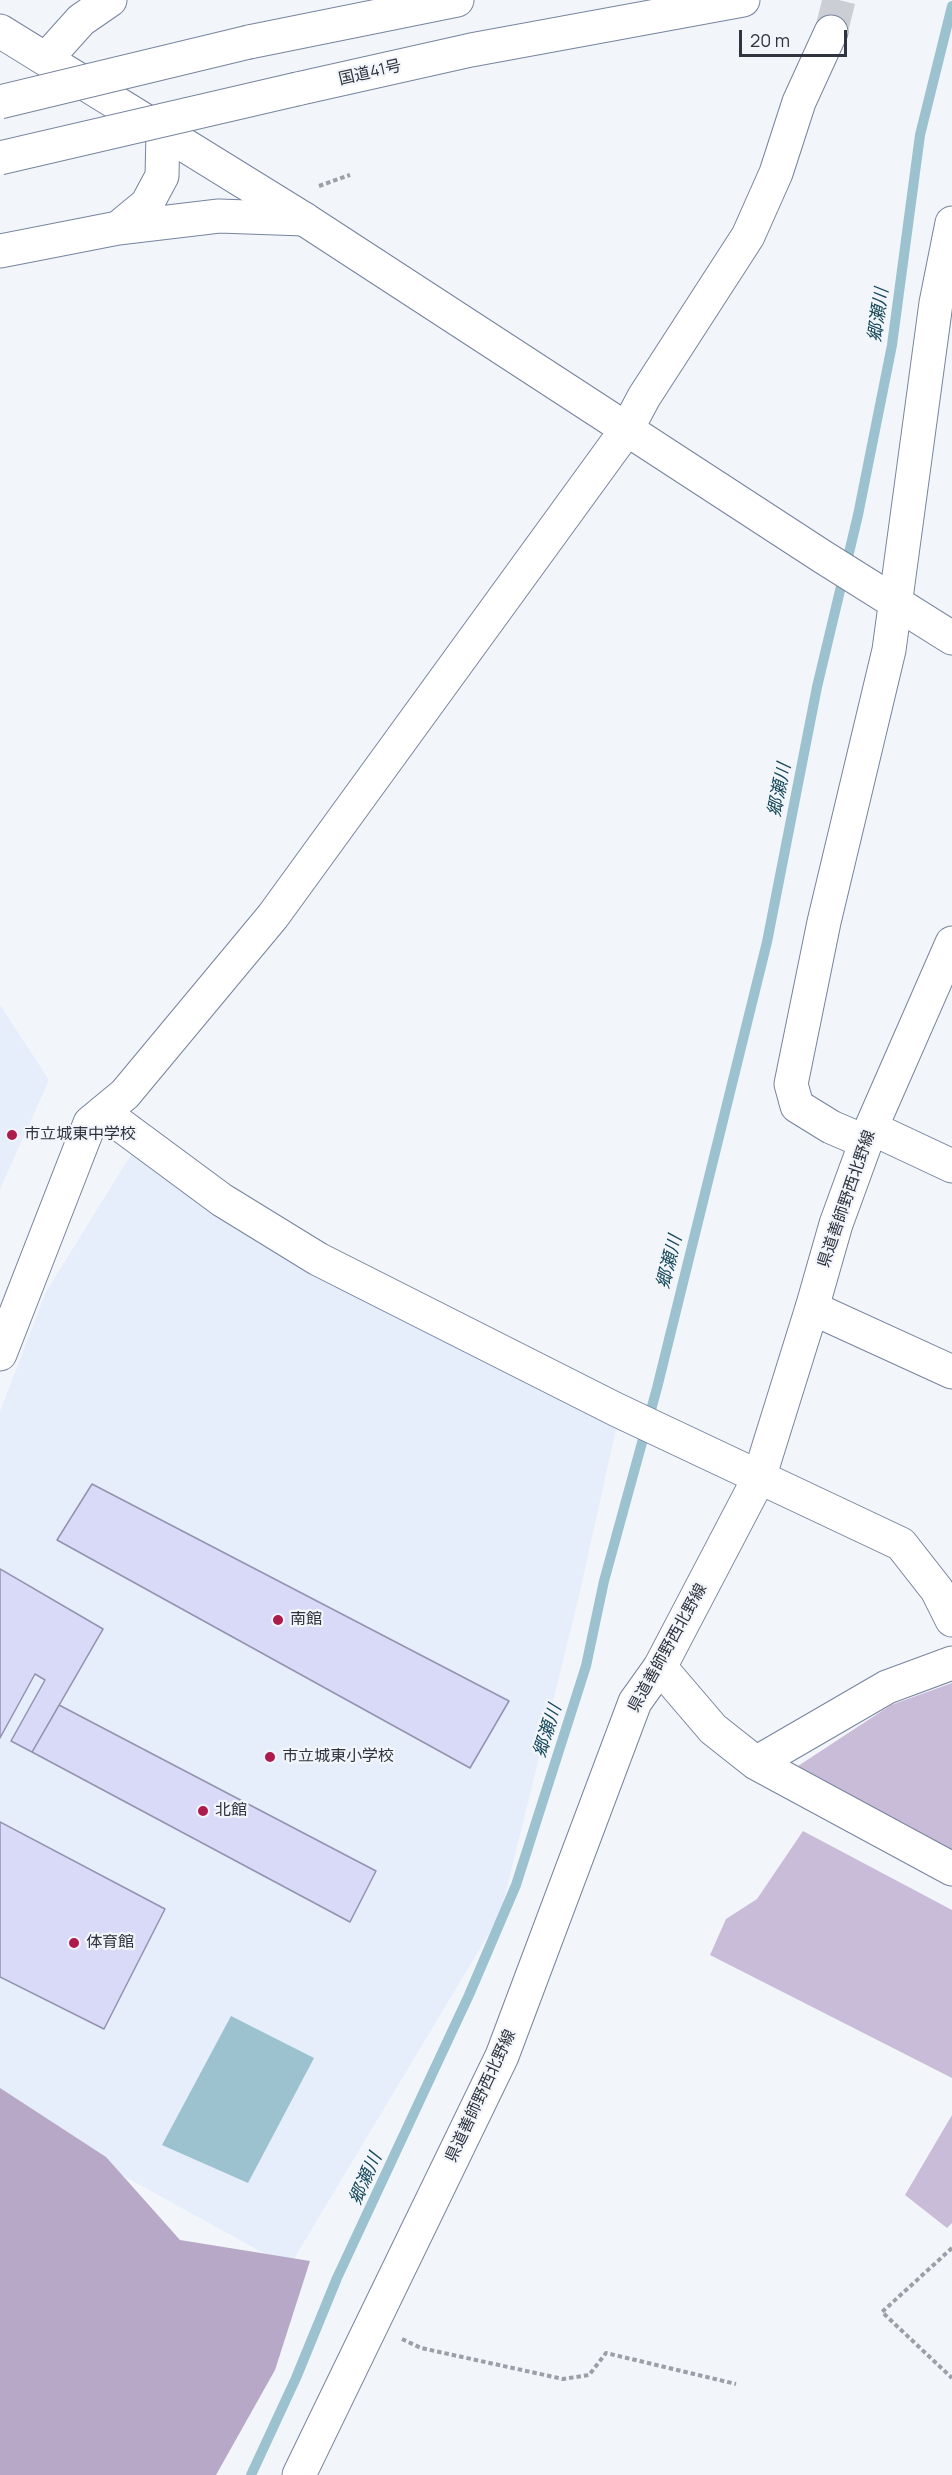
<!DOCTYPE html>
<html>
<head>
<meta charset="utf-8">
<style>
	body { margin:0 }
	#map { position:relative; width:952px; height:2475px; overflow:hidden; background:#f2f5fa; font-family:Manrope,sans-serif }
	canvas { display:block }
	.scale { position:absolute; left:739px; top:30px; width:108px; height:27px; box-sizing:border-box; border:3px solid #2f343f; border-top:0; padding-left:8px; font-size:18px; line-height:21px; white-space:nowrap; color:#2f343f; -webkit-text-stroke:4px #f2f5fa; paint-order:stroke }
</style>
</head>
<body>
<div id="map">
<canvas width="952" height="2475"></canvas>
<div class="scale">20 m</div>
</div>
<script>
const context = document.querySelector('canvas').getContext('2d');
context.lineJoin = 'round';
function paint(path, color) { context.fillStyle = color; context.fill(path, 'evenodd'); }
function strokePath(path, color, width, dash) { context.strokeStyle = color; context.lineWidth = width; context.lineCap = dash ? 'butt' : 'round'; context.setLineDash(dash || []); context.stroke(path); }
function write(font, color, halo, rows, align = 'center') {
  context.font = font + ' Manrope,"Noto Sans JP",sans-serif'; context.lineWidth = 4.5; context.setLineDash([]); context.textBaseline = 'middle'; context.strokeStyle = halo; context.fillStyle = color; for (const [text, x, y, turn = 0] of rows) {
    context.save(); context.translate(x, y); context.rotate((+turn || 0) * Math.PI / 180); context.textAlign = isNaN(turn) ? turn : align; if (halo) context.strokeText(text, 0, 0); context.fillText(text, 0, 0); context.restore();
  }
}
paint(new Path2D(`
	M0,1005L49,1080L0,1189Z
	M137,1145L277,1246L616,1429L578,1600L500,1915L289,2267L0,2108V1412L46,1292Z`), '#e6edfb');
paint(new Path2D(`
	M952,1683V1851L798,1766L891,1705Z
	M803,1831L952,1910V2078L710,1955L726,1919L757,1899Z
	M952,2115V2223L947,2228L905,2195Z`), '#c9bcd9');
paint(new Path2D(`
	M0,2088L106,2157L180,2240L310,2261L275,2370L216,2475H0Z`), '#b6a8c6');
paint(new Path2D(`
	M231,2016L314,2058L248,2183L162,2145Z`), '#9cc2d0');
strokePath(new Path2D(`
	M251,2475L296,2378L337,2278L469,1995L516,1885L586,1666L604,1581L657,1388L767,942L817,687L858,515L892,345L920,135L952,6`), '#9cc2d0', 10);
const building = new Path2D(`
	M92,1484L509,1701L470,1768L57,1540Z
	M0,1569L103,1629L32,1752L11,1741L45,1680L35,1674L0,1738Z
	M59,1705L376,1871L350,1922L32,1752Z
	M0,1822L165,1909L104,2029L0,1977Z`);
paint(building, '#d9d9f8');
strokePath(building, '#9393b0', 1.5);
strokePath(new Path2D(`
	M831,32L839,0`), '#cbced5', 33, [33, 16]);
const minor = new Path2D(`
	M0,31L304,219L823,557L952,638
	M46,59L81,20L110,0
	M103,1112L222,1200L318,1259L617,1410L901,1544L937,1590L952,1620
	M871,1128L952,1166
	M866,1142L831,1127L797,1106L791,1084L824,922L889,650L936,303L952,223
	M812,1308L952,1372
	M0,1354L90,1123L125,1094L273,916L627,429L644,397L748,236L776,173L799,102L831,32
	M660,1667L713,1729L756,1763L952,1869
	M756,1763L887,1687L952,1663`);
const major = new Path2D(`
	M299,2475L502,2056L635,1702L660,1667L759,1478L812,1308L836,1224L871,1128L952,943`);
const highway = new Path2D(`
	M249,42L457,0
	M297,89L471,50L743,0
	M118,228L147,204L162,176L163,132
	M0,251L118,228L219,216L304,219`);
strokePath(minor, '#77849e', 35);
strokePath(major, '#77849e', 35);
strokePath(highway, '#77849e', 35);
strokePath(new Path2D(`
	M319,186L350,175
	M952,2248L882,2312L952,2378
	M402,2339L421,2348L563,2379L589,2375L606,2353L736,2384`), '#9b9fa7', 4, [4.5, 3]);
strokePath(minor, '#fff', 33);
strokePath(major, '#fff', 33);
strokePath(highway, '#fff', 33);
const highwayBridge = new Path2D(`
	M0,102L249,42
	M0,158L297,89`);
strokePath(highwayBridge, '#77849e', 35, []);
strokePath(highwayBridge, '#fff', 33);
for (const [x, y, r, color] of [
	[12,1135,6,"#ad1b4c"],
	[278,1620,6,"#ad1b4c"],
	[270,1757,6,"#ad1b4c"],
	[203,1811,6,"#ad1b4c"],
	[74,1943,6,"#ad1b4c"]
]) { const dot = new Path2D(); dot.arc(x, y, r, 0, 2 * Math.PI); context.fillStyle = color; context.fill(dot); strokePath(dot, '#f2f5fa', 2); }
write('16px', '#2f343f', '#f2f5fa', [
	["国道41号",370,73,-13],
	["県道善師野西北野線",847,1199,-71],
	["県道善師野西北野線",668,1648,-61],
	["県道善師野西北野線",481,2096,-65]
]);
write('16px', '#2f343f', '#f2f5fa', [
	["市立城東中学校",24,1135],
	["南館",290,1620],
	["市立城東小学校",282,1757],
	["北館",215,1811],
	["体育館",86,1943]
], 'left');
write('italic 18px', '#164959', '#f2f5fa', [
	["郷瀬川",879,315,-82],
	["郷瀬川",780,790,-79],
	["郷瀬川",670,1262,-76],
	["郷瀬川",548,1731,-72],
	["郷瀬川",366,2179,-66]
]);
</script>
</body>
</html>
